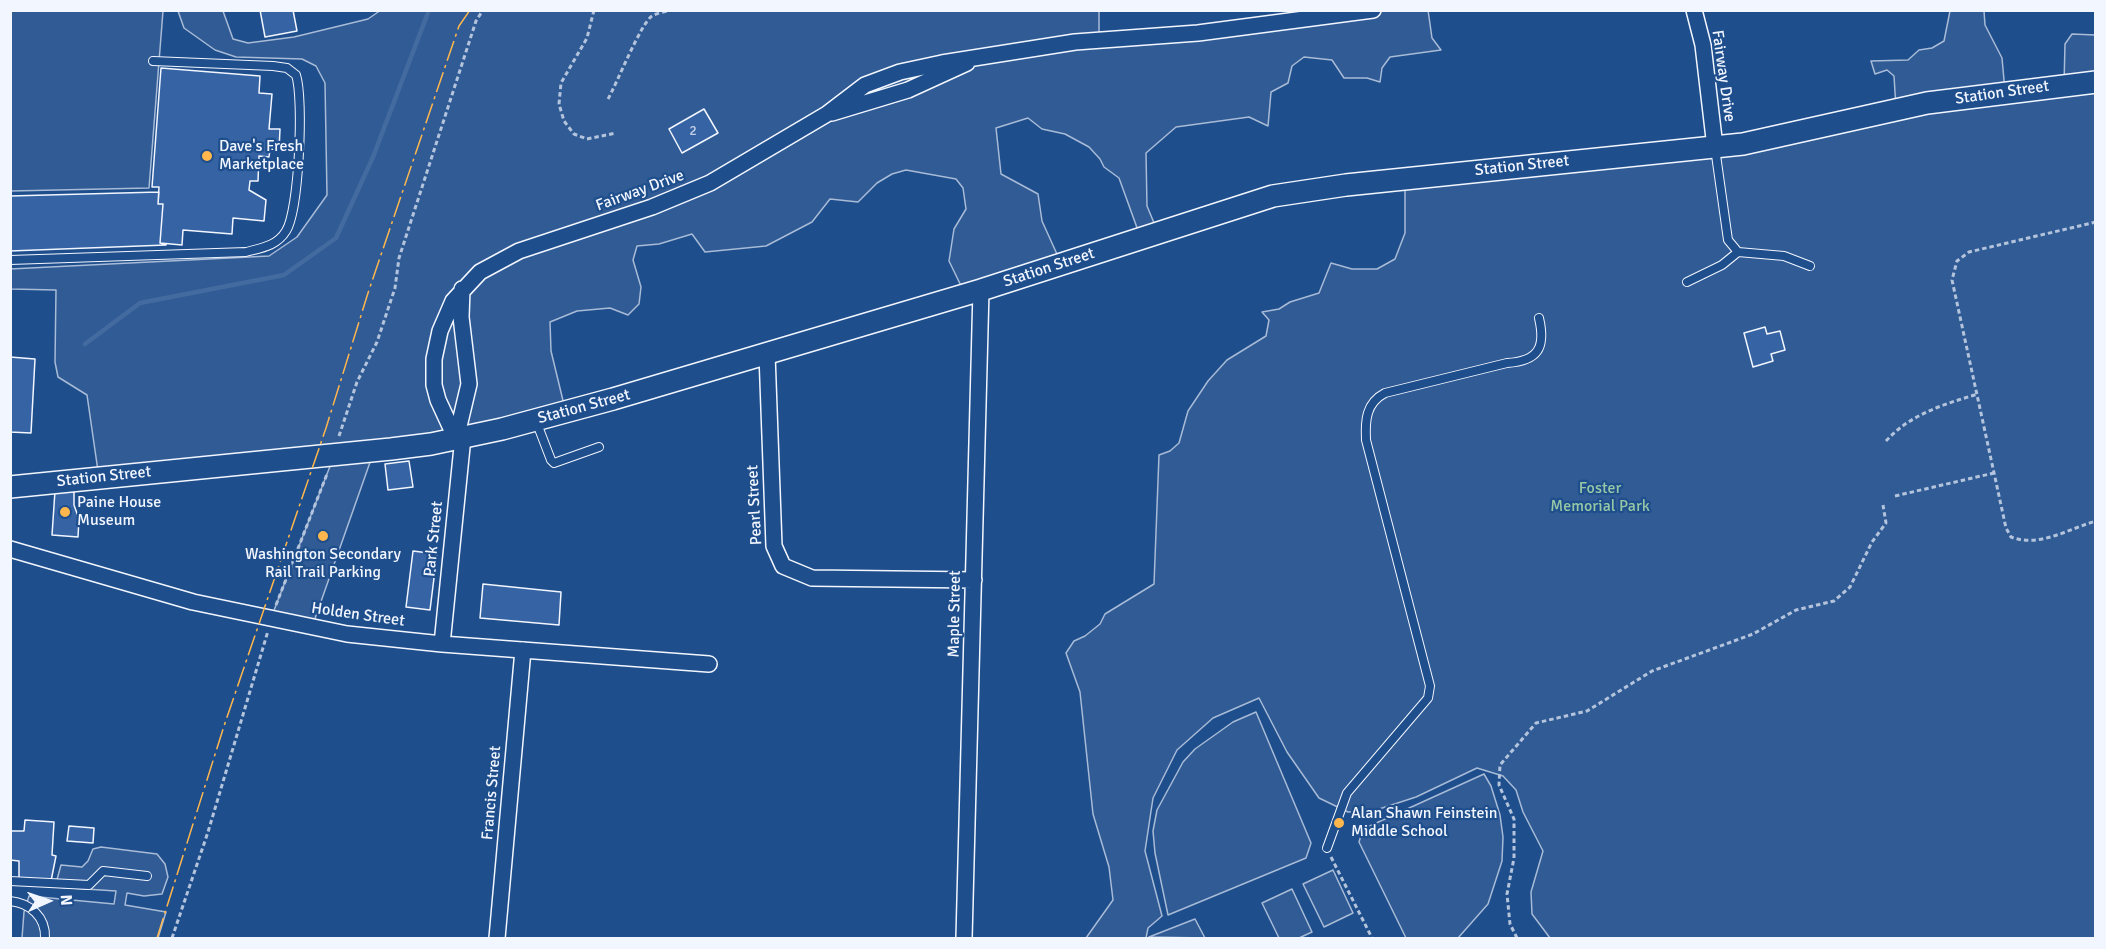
<!DOCTYPE html>
<html>
<head>
<meta charset="utf-8">
<style>
	body { margin:0 }
	#map { position:relative; width:2106px; height:949px; overflow:hidden; background:#1f4e8c; font-family:Signika,sans-serif }
	canvas { display:block }
	.frame { position:absolute; inset:0; border:12px solid #f2f6ff; pointer-events:none }
	.north { position:absolute; left:18px; top:871px; width:60px; height:60px; -webkit-text-stroke:4px #1f4e8c; paint-order:stroke; rotate:87deg; font-size:16px; font-weight:700; line-height:24px; text-align:center; color:#f2f6ff }
	.north::after { content:''; display:block; margin:auto; width:21px; height:27px; background:#f2f6ff; clip-path:polygon(50% 0,100% 100%,50% 72%,0 100%) }
</style>
</head>
<body>
<div id="map">
<canvas width="2106" height="949"></canvas>
<div class="frame"></div>
<div class="north">N</div>
</div>
<script>
const context = document.querySelector('canvas').getContext('2d');
context.lineJoin = 'round';
function paint(path, color) { context.fillStyle = color; context.fill(path, 'evenodd'); }
function strokePath(path, color, width, dash) { context.strokeStyle = color; context.lineWidth = width; context.lineCap = dash ? 'butt' : 'round'; context.setLineDash(dash || []); context.stroke(path); }
function write(font, color, halo, rows, align = 'center') {
  context.font = font + ' Signika,sans-serif'; context.lineWidth = 4.5; context.setLineDash([]); context.textBaseline = 'middle'; context.strokeStyle = halo; context.fillStyle = color; for (const [text, x, y, turn = 0] of rows) {
    context.save(); context.translate(x, y); context.rotate((+turn || 0) * Math.PI / 180); context.textAlign = isNaN(turn) ? turn : align; if (halo) context.strokeText(text, 0, 0); context.fillText(text, 0, 0); context.restore();
  }
}
const built = new Path2D(`
	M381,10H1099V38L1372,11L1428,10L1432,38L1441,50L1390,57L1382,68L1380,82L1367,78H1344L1332,60L1304,57L1292,66L1288,83L1271,92L1268,126L1249,117L1176,127L1146,153L1147,206L1159,235L1140,236L1119,178L1104,167L1100,159L1089,147L1065,134L1042,129L1028,118L996,128L1001,174L1038,194L1042,221L1061,263L964,292L949,261L954,229L966,209L963,188L956,179L906,170L892,174L877,183L858,202L830,199L812,222L766,246L705,252L692,234L659,244L637,246L633,260L641,287L639,304L628,315L610,308L577,311L550,322L551,351L566,413L374,451L312,627L271,618L334,456L99,478L87,395L58,377L55,362L56,290L11,289L10,269L269,256L297,237L327,195L325,83L316,66L302,59L236,57L215,50L184,28L178,11H223L233,39L248,43L294,37L368,19Z
	M10,11H163L149,188L11,191Z
	M1950,11H1984L1985,25L2002,58L2005,91L2064,85L2065,44L2072,34L2095,35V938H1550L1532,914L1531,892L1543,851L1523,812L1516,790L1503,776L1477,768L1416,797L1370,812H1348L1319,798L1287,752L1259,698L1213,718L1177,750L1153,798L1145,851L1162,916L1148,928L1146,938H1086L1113,900L1109,867L1093,814L1080,692L1066,653L1074,641L1085,636L1100,624L1105,614L1154,584L1159,455L1170,451L1179,443L1188,411L1208,381L1227,360L1266,336L1269,320L1262,312L1279,309L1290,302L1319,293L1331,263L1352,269H1377L1395,259L1405,233V181L1705,149L1896,108L1894,76L1887,70L1875,74L1871,61L1908,60L1919,50L1932,48L1944,41Z
	M1256,712L1311,843L1306,858L1168,915L1155,853L1153,831L1157,810L1183,762L1195,749L1233,722Z
	M1484,774L1491,786L1500,815L1503,837L1502,861L1488,904L1458,938H1406L1359,842L1363,829Z
	M101,847L157,854L165,864L168,877L162,894L144,896L127,893L125,905L166,912L158,938H22L24,912L29,896L114,904L116,891L55,887L61,865L82,867L88,861L93,849Z
	M1333,870L1353,913L1324,927L1303,884Z
	M1292,889L1312,932L1299,938H1279L1262,903Z
	M1195,919L1205,938L1149,937Z`);
paint(built, '#305b95');
strokePath(built, '#a8bbd7', 1.5);
strokePath(new Path2D(`
	M85,344L140,303L284,275L336,238L373,157L429,10`), '#446ba0', 4.5);
const building = new Path2D(`
	M260,10H293L297,31L265,37Z
	M161,68L260,76L259,93L272,94L269,129H280L279,150L270,149L269,157L259,156L258,181H250L249,190L266,200L264,221L233,218L232,234L183,230L182,245L160,243L163,204H158L159,187H152Z
	M704,109L718,133L682,153L669,129Z
	M159,192L158,204H163L160,243L166,245L10,251V196Z
	M1765,327L1767,334L1780,331L1785,350L1771,354L1773,361L1753,367L1744,333Z
	M10,357L35,359L31,433L10,432Z
	M409,461L413,487L388,490L385,464Z
	M55,491L74,492V505L79,519L78,537L52,535Z
	M413,551L437,554L430,610L406,607Z
	M483,584L561,592L559,625L480,618Z
	M25,820L54,822L52,855L56,856L51,881L19,879V861L10,860V831H24Z
	M69,826L94,828L93,843L67,841Z`);
paint(building, '#3563a3');
strokePath(building, '#f2f6ff', 1.5);
const lane = new Path2D(`
	M1715,148L1728,240L1738,252L1784,256L1810,266
	M10,260L246,252C261,248 277,246 286,231C299,211 304,99 296,75L287,68L273,66L153,61
	M1687,282L1722,265L1738,252
	M536,421L551,460L554,463L599,447
	M1327,848L1347,793L1428,698L1430,686L1366,440C1365,420 1366,403 1385,393L1507,363C1538,361 1546,348 1539,318
	M10,881L89,885L103,871L147,876
	M10,901C30,903 46,917 45,938`);
const street = new Path2D(`
	M1694,10L1703,45L1715,147
	M832,113L908,90L967,63
	M767,354L774,546L783,566L812,578L974,580
	M456,439L438,400L434,385V359L440,331L453,301L480,272L519,251L652,207L710,183L827,114L865,85L900,72L942,63L1075,42L1198,33L1373,10
	M456,439L469,384L461,317L462,289
	M10,549L193,602L347,634L442,644L709,664
	M442,644L463,437
	M497,938L523,650
	M964,938L981,290`);
const secondary = new Path2D(`
	M10,487L391,449L431,444L502,429L613,399L981,290L1273,196L1346,185L1743,144L1927,103L2096,82`);
strokePath(lane, '#f2f6ff', 10);
strokePath(street, '#f2f6ff', 18);
strokePath(secondary, '#f2f6ff', 24);
strokePath(new Path2D(`
	M594,10L587,38L561,83L559,104L564,121L574,134L587,139L616,133
	M608,99C617,83 641,23 652,16C657,13 665,12 670,10
	M2096,222L1969,252L1957,261L1952,280L2006,528L2011,537C2039,548 2068,529 2096,521
	M339,436L357,382L377,342L395,288L399,258L476,21L483,10
	M1886,441C1909,415 1944,404 1978,394
	M1895,496L1994,473
	M276,605L327,474
	M1331,857L1372,938
	M172,938L208,832L268,631
	M1517,938L1510,924L1507,894L1514,858V819L1499,785L1500,765L1536,723L1587,711L1652,671L1753,634L1796,610L1834,601L1850,587L1872,542L1886,523L1883,505`), '#b3c4dc', 3, [4.5, 3]);
strokePath(lane, '#1f4e8c', 8);
strokePath(street, '#1f4e8c', 15);
strokePath(secondary, '#1f4e8c', 21);
strokePath(new Path2D(`
	M157,938L224,726L326,428L368,293L459,26L470,10`), '#ffb74d', 1.5, [21, 4.5, 3, 4.5]);
for (const [x, y, r, color] of [
	[207,156,6,"#ffb74d"],
	[65,512,6,"#ffb74d"],
	[323,536,6,"#ffb74d"],
	[1339,823,6,"#ffb74d"]
]) { const dot = new Path2D(); dot.arc(x, y, r, 0, 2 * Math.PI); context.fillStyle = color; context.fill(dot); strokePath(dot, '#1f4e8c', 2); }
write('14px', '#c3d1e8', null, [
	["2",693,131]
]);
write('16px', '#f2f6ff', '#1f4e8c', [
	["Fairway Drive",1723,76,82],
	["Station Street",2002,93,-8],
	["Station Street",1522,166,-6],
	["Fairway Drive",640,191,-20],
	["Station Street",1049,268,-18],
	["Station Street",584,407,-15],
	["Station Street",104,477,-6],
	["Pearl Street",755,505,-93],
	["Park Street",434,539,-84],
	["Maple Street",955,614,-89],
	["Holden Street",358,615,8],
	["Francis Street",492,793,-85]
]);
write('16px', '#f2f6ff', '#1f4e8c', [
	["Dave's Fresh",219,147],
	["Marketplace",219,165],
	["Paine House",77,503],
	["Museum",77,521],
	["Washington Secondary",323,555,"center"],
	["Rail Trail Parking",323,573,"center"],
	["Alan Shawn Feinstein",1351,814],
	["Middle School",1351,832]
], 'left');
write('16px', '#97c8a6', '#1f4e8c', [
	["Foster",1600,489],
	["Memorial Park",1600,507]
]);
</script>
</body>
</html>
